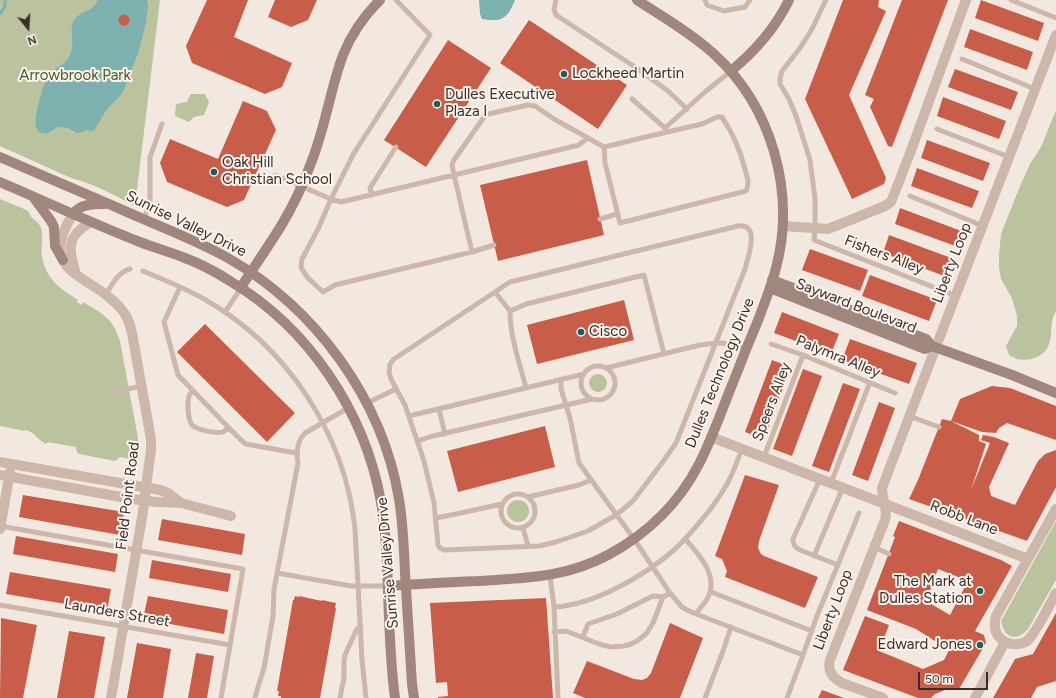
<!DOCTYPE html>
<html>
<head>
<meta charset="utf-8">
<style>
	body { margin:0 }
	#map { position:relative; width:1056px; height:698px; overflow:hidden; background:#f3e8df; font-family:Figtree,sans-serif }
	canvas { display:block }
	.north { position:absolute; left:8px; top:8px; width:40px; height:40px; -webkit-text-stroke:3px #fbf3ec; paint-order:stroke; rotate:162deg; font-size:11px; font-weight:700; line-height:16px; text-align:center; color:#3a2e2a }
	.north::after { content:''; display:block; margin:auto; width:14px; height:18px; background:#3a2e2a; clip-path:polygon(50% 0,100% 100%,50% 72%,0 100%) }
	.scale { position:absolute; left:918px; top:672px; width:70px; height:18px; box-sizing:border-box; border:2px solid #3a2e2a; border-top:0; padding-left:5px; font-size:12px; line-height:14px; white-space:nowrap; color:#3a2e2a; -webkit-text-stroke:3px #fbf3ec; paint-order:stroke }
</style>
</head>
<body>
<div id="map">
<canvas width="1056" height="698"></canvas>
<div class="north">N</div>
<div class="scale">50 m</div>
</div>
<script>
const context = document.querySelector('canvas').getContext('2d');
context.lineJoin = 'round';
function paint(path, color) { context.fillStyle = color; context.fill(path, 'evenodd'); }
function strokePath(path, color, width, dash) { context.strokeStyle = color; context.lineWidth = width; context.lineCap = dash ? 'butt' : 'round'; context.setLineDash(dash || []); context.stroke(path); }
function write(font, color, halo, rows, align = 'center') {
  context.font = font + ' Figtree,sans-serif'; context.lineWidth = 4; context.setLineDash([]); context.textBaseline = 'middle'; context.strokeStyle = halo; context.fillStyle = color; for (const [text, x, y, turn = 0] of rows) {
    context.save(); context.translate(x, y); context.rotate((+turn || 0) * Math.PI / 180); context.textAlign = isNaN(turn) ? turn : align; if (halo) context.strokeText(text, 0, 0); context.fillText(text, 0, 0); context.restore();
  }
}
paint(new Path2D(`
	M0,0H160L135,206C114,195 94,184 71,178L0,146Z
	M191,94H205L209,102L204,115L194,117L189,122L175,116L176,104L187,102Z
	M1056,110V311C1049,322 1053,333 1049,344C1045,357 1029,362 1017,359C1014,358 1011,356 1009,355L1006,346L1017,326V316L1012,298L1001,279L999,268V255L1001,234L1018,191L1030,164L1041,147Z
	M0,199C5,201 25,209 28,211C30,213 30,215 31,217C33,219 36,220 38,223C46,232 40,245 42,256C46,279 59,288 78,300L77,302L82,305L83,302C103,314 113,318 120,341L138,438V444L136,460L120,457L115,461L79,454L76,450V447L47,442V444C37,441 36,432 25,430L24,431L0,426Z
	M589 383a9 9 0 1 1 18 0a9 9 0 1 1-18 0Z
	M507 511a11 11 0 1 1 22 0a11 11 0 1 1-22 0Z
	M1056,521V580L1028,629C1016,642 1004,638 1001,621Z`), '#bac39e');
paint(new Path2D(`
	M98,0H147L148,6L146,22L142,39L138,53L122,94L107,109L95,129L92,131L86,130L83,132L77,133L68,128L58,127L46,134L39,132C38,130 37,129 36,127C34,116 43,82 50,74C56,66 65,66 70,55C76,43 68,27 75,19C82,10 92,13 98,0Z
	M479,0H515C507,19 503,22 482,19L480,14Z`), '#7db1af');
strokePath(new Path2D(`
	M0,14L5,6V0`), '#7db1af', 3);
paint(new Path2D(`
	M207,0H248L234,37L292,63L282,87L265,94L192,63L186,46Z
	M275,0H317L308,20L291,27L268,17Z
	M843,0H879L878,7L886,11L849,95L886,178L884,184L852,199L805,99Z
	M902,0H948L892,147L888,146L870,107L874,99L865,95Z
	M981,0L1044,23L1038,41L975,18Z
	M118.5 20a5.5 5.5 0 1 1 11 0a5.5 5.5 0 1 1-11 0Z
	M529,20L627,85L598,129L500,63Z
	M970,29L1033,52L1027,70L964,47Z
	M448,40L491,68L426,167L384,140Z
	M955,69L1018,92L1011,110L948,87Z
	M943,97L1006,121L999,139L937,116Z
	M243,101L267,111L276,130L244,200L227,207L167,182L160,163L170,139L218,159Z
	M927,140L990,163L983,181L921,158Z
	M587,160L604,235L498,261L480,185Z
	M917,168L979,191L972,208L911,186Z
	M900,208L964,232L958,247L895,224Z
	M889,235L954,259L947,277L883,253Z
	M810,249L868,270L860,291L802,270Z
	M870,275L937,300L929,321L862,296Z
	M624,300L634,340L537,364L527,325Z
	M782,312L839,334L831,354L774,333Z
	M205,324L295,413L267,442L177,352Z
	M850,339L917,363L909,384L842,360Z
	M772,360L791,367L764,439L745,432Z
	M803,369L822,376L792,456L773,449Z
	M843,383L860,389L829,472L812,466Z
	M992,386L1010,388L1056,406V440L1007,423L999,428L996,433L982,432L951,421L960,399Z
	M879,402L895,408L868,481L852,475Z
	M942,419L951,421L979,435V441L986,444L971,490L990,443L981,440L983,435L994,437L1009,443L989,487L991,496L1015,505L1038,461L1045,454L1056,450V487L1027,541L909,499L918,480Z
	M545,426L555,467L458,492L447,451Z
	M745,475L779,485L759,541L758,548L761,554L764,556L818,577L805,608L725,577L727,571L722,559L715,556Z
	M23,495L124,512L120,535L19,517Z
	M162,519L245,534L242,555L158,540Z
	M899,521L1001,560L1012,566L975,631L984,635L986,643L959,689L945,690L935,694L931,698H918L843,670L865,616L889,625L879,651L923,669L944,660L949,650L916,629L867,610L895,537L893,536ZM938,569L968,581L950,615L926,601Z
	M16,536L118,554L115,572L13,554Z
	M152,560L231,574L228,592L149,578Z
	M10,572L111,589L107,611L6,594Z
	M148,596L228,610L224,634L143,619Z
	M295,596L299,597V596L322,601V600L336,603L335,608H336L320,698H281V696H278L279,691H277L293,600H294Z
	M546,598L553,698H438V697L448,696L447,682L436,683L430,603Z
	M1056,613V681L1037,687L1031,698H993L1015,659L1033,654Z
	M1,618L37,625L23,698H0Z
	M670,623L703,638L680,698H585L573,693L587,661L634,679L642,680L647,678L651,673Z
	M69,631L105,637L94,698H57Z
	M137,643L171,649L163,698H127Z
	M196,653L214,656L207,698H188Z
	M822,690L844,698H818Z`), '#c85d49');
strokePath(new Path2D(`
	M396,0L430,35L354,153L331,199L318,229L302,259L301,267L303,271L308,278L323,292L335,285L472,252L494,245
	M556,0L554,9L556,15L638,69L668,91L687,109
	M705,0L707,5L724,11L745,7L750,0
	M826,0L812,29L800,48L782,71L780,78V84L789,99L796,116L810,160L815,198V229L814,240L956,296
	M1011,0L1056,18
	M962,59L1035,89
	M632,99L665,128
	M937,129L1009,157
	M587,138L579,145L454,175L452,165L454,160L484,117L488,114L528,105L535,106L554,119L604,147L667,132L665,128L706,91L731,71
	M604,147L605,163L620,223L746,191C750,184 747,176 745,169C740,150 733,133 722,117H717L702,124L667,132
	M275,175L331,199L341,202L454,175L472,252
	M372,195L370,188L396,147
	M910,196L983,226
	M144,219L150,201V157L162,124
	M600,219L617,214
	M143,271C164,280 185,288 204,299C287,346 345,434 355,529L362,660L366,698
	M180,287L164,322L178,375L229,428L241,440L246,444L296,453
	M495,292L510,282L738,226C761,223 748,257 745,269L676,443L662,463L632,502L616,515L588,531L556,542L539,546L444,550L440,548L438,545L434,503L424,461L405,405L392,381L389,373L390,364L394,359L495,292L510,311
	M106,294C112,285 118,272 130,269
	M225,312L241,288
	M771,344L803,355L895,393
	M581 383a17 17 0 1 1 34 0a17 17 0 1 1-34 0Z
	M606,368L700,345L716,343H723L746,349
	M561,380V389L570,418L579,463L634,539L670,593L682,607L687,610L696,614C700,607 704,605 707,599C720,577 699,554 685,539
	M526,388C520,364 510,337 510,311L526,304L644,275L664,354
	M192,391C191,393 189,394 189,396C187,403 188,420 192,425C197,430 217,434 223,432C224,431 228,429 229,428
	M114,392L142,386
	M367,403L396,389
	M439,409L445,434
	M409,416L584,374
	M909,416L939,427
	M418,441L429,437L592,399
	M764,457L803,355
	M820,479L793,539C793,545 795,547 800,550L838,565
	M831,483L870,382
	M501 511a17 17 0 1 1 34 0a17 17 0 1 1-34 0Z
	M528,497L579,485L591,480
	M436,518L451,515L502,504
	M0,526L243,569L221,698
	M523,528L528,546
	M874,547L889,554
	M814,556L843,487
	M277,573L351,586H388
	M550,575L554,607L558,698
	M711,592L812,631
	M0,605L230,645
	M554,607C594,605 644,576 674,550C687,538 698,524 709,511C715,503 721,494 726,486C733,474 737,461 742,449
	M696,614L803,655L787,698
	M554,632L566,631L599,644L611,647L624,646L631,644L637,641L646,634L653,623L663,597L670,593
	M583,637L588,624L617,614L653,596L663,597
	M803,655L817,616L859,513
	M255,698L257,690L264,668L273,616L274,589L298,463C296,452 297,441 305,433L348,408
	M340,698L344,678V661L345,655L356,631L358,628L361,627
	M705,698L723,651L731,627`), '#ccb7aa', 5);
strokePath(new Path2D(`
	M73,214C34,276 94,274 122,310C128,317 130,325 132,333L151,439V450L147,479L143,512L111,698
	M783,226L828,229L885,206L891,202L909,156L966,0
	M76,274C73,262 66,245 76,234C80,229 86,225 91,222
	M711,437L1028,559
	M0,462L160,490L168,493L181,503
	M0,475L132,499L157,502L181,503L231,516
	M1056,509L996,616C994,624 994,633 1001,639C1008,645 1019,646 1027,641C1035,635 1050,604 1056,593
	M0,529L10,472
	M883,698L842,683C832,677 827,671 830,660L885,520C888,509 882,499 882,488L924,378L1056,35
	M975,698L1005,642`), '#ccb7aa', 10);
strokePath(new Path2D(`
	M731,71C755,51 775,29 789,0
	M0,157C48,178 96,198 143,219C171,231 201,243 228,258C315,308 382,398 399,499C403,523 404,548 405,573C407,610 410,647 412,684L414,698
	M0,182C47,202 93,224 140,242C155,248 170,252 185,258C201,264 216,272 230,281C309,328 365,412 381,502C385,523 386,543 387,564C389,609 389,654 395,698
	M34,198L51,221L54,227L55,246L63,260
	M73,214C80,204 93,204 105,204
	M772,280L926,339L932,346L1012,375L1056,393
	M241,287C254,267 268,247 281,226C293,206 303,185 311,163C325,129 330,90 343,55C351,35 364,16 380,0
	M770,288L925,349L932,346
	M388,586C418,584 448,582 478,581C525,578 565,578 608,555C647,534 679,503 699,464C712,439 721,412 732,385C740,365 748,344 757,323C764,305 771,287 776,268C796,192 772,107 714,54C691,33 663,17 637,0`), '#a0867c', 10);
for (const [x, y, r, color] of [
	[564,74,4,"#1e5d5c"],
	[437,104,4,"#1e5d5c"],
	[214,172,4,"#1e5d5c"],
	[581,332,4,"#1e5d5c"],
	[980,591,4,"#1e5d5c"],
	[980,645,4,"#1e5d5c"]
]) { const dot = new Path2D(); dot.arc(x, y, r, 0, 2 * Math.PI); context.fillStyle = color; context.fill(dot); strokePath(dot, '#fbf3ec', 1.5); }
write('15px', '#3a2e2a', '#fbf3ec', [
	["Lockheed Martin",572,74],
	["Dulles Executive",445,95],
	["Plaza I",445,112],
	["Oak Hill",222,163],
	["Christian School",222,180],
	["Cisco",589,332],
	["The Mark at",972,582,"right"],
	["Dulles Station",972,599,"right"],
	["Edward Jones",972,645,"right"]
], 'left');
write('15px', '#4c592d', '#fbf3ec', [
	["Arrowbrook Park",75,76]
]);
write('15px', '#3a2e2a', '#fbf3ec', [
	["Sunrise Valley Drive",186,224,26],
	["Fishers Alley",884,255,21],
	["Liberty Loop",952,263,-69],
	["Sayward Boulevard",856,306,21],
	["Palymra Alley",838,357,22],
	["Dulles Technology Drive",720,373,-68],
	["Speers Alley",772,402,-69],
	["Field Point Road",128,496,-83],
	["Robb Lane",964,518,21],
	["Sunrise Valley Drive",388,563,-95],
	["Liberty Loop",833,610,-69],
	["Launders Street",117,613,10]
]);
</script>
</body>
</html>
